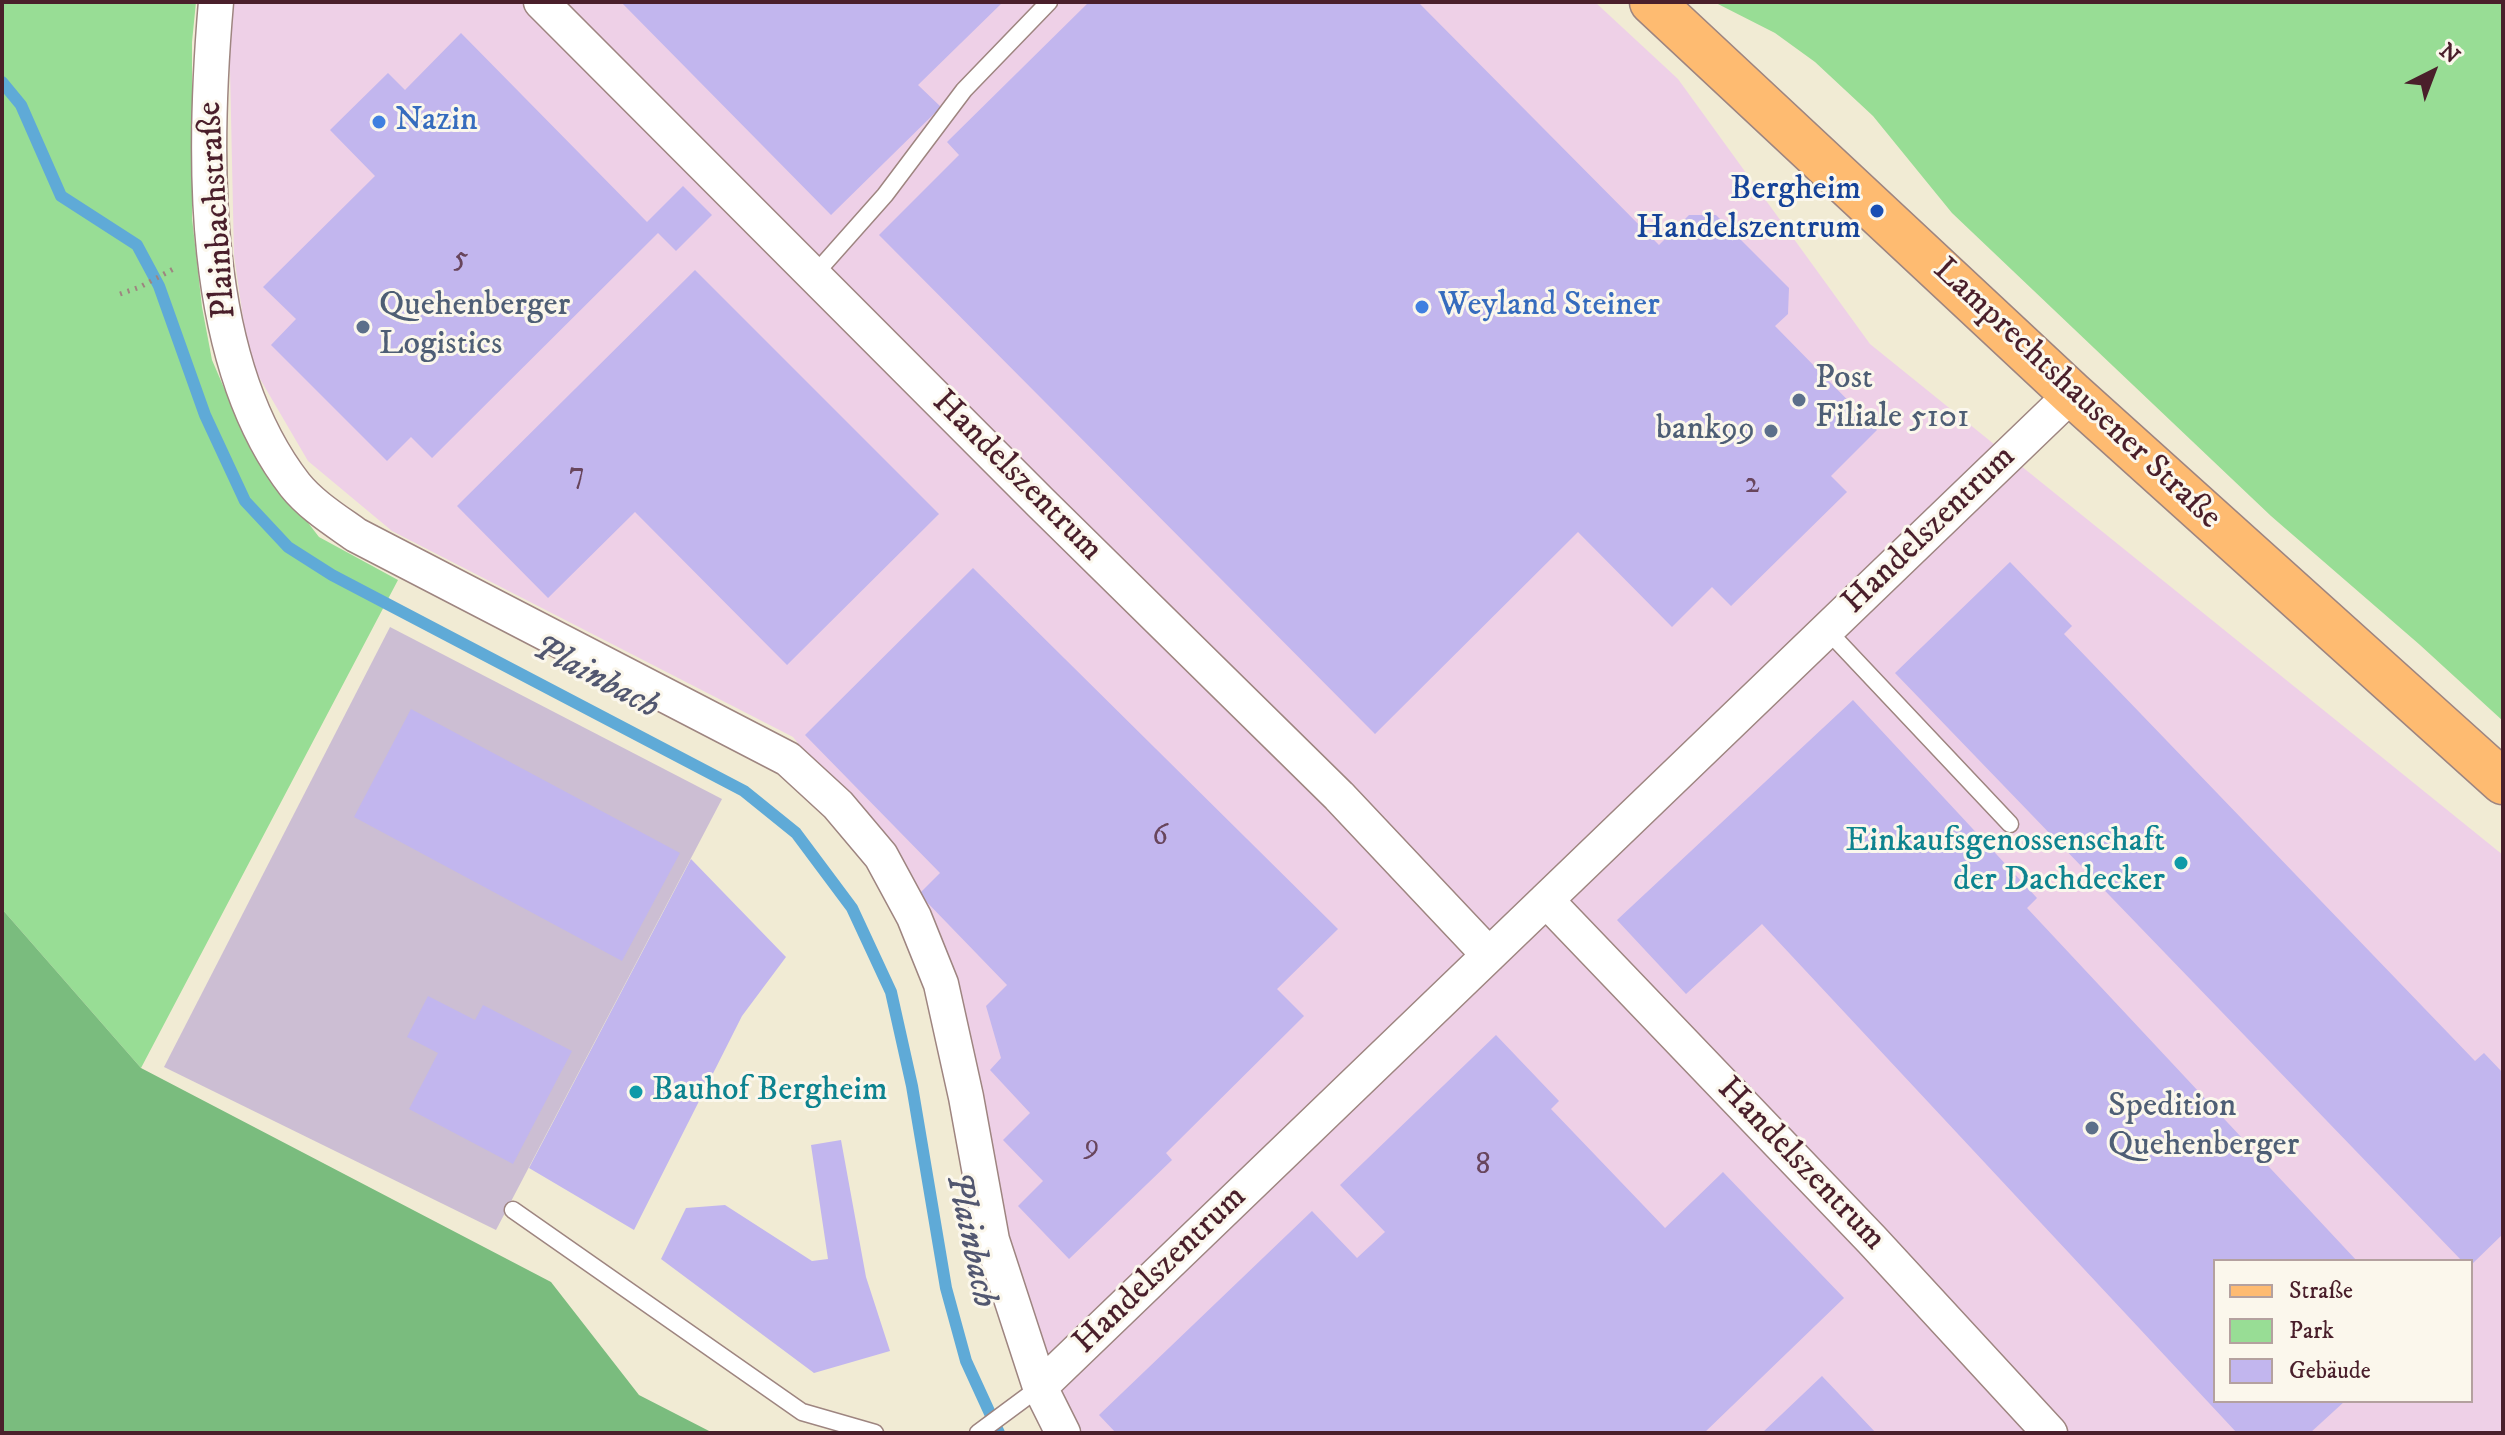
<!DOCTYPE html>
<html>
<head>
<meta charset="utf-8">
<style>
	body { margin:0 }
	#map { position:relative; width:2505px; height:1435px; overflow:hidden; background:#f1ebd4; font-family:"IM FELL DW Pica",serif }
	canvas { display:block }
	.frame { position:absolute; inset:0; border:4px solid #4a1f2b; pointer-events:none }
	.legend { position:absolute; left:2213px; top:1259px; width:260px; height:144px; box-sizing:border-box; background:#fbf7ec; border:2px solid #b4a19f; margin:0; padding:10px 14px; list-style:none; font-size:24px; color:#4a1f2b }
	.legend li { display:flex; align-items:center; gap:16px; height:40px }
	.legend b { width:40px; border:2px solid #b4a19f }
	.north { position:absolute; left:2393px; top:32px; width:80px; height:80px; -webkit-text-stroke:6px #fbf7ec; paint-order:stroke; rotate:42deg; font-size:22px; font-weight:700; line-height:32px; text-align:center; color:#4a1f2b }
	.north::after { content:''; display:block; margin:auto; width:28px; height:36px; background:#4a1f2b; clip-path:polygon(50% 0,100% 100%,50% 72%,0 100%) }
</style>
</head>
<body>
<div id="map">
<canvas width="2505" height="1435"></canvas>
<div class="frame"></div>
<ul class="legend">
<li><b style="height:10px;background:#febb71"></b>Straße</li>
<li><b style="height:22px;background:#98dd95"></b>Park</li>
<li><b style="height:22px;background:#c2b6ee"></b>Gebäude</li>
</ul>
<div class="north">N</div>
</div>
<script>
const context = document.querySelector('canvas').getContext('2d');
context.lineJoin = 'round';
function paint(path, color) { context.fillStyle = color; context.fill(path, 'evenodd'); }
function strokePath(path, color, width, dash) { context.strokeStyle = color; context.lineWidth = width; context.lineCap = dash ? 'butt' : 'round'; context.setLineDash(dash || []); context.stroke(path); }
function write(font, color, halo, rows, align = 'center') {
  context.font = font + ' "IM FELL DW Pica",serif'; context.lineWidth = 6; context.setLineDash([]); context.textBaseline = 'middle'; context.strokeStyle = halo; context.fillStyle = color; for (const [text, x, y, turn = 0] of rows) {
    context.save(); context.translate(x, y); context.rotate((+turn || 0) * Math.PI / 180); context.textAlign = isNaN(turn) ? turn : align; if (halo) context.strokeText(text, 0, 0); context.fillText(text, 0, 0); context.restore();
  }
}
paint(new Path2D(`
	M231,2H1595L1678,79L1870,344L2503,855V1433H1072L1023,1291L913,888L793,737L392,531L308,461L249,360L234,255L229,23ZM2215,1261H2471V1401H2215Z`), '#eed0e7');
paint(new Path2D(`
	M390,627L722,799L496,1230L164,1067Z`), '#ccbed3');
paint(new Path2D(`
	M2,2H196L192,42V218L202,307L212,360L249,446L319,537L398,580L141,1068L2,909Z
	M1714,2H2503V721L2420,645L2271,516L2094,348L1952,213L1873,116L1815,62L1775,33Z`), '#98dd95');
paint(new Path2D(`
	M2,909L141,1068L551,1282L639,1395L713,1433H2Z`), '#7abc7e');
strokePath(new Path2D(`
	M2,82L21,105L61,196L137,245L159,286L205,415L245,501L288,547L332,575L744,791L796,833L852,908L891,992L912,1086L946,1288L966,1361L999,1433`), '#5faad7', 12);
paint(new Path2D(`
	M621,2H1003L918,85L941,107L831,215Z
	M1089,2H1418L1659,245L1689,215H1716L1789,288L1788,314L1775,326L1877,430L1831,476L1847,492L1731,606L1712,587L1672,627L1578,532L1375,734L879,235L959,155L947,142Z
	M461,33L647,222L683,186L712,215L676,251L658,233L432,458L411,437L387,461L271,345L296,319L263,287L375,176L330,130L388,73L405,90Z
	M695,270L939,514L787,665L635,512L548,598L457,506Z
	M2010,562L2072,626L2064,634L2475,1061L2484,1053L2503,1073V1234L2471,1265V1261H2462L1895,673Z
	M973,568L1338,929L1277,989L1304,1016L1166,1153L1172,1160L1069,1259L1018,1206L1043,1181L1003,1140L1030,1113L990,1070L1001,1058L986,1006L1007,985L919,894L940,873L805,735Z
	M1853,700L2037,898L2027,908L2357,1261H2215V1401H2345L2310,1433H2237L1762,924L1686,994L1617,920Z
	M411,709L680,853L622,961L354,817Z
	M691,859L786,957L742,1016L634,1230L529,1168Z
	M428,996L475,1020L483,1005L572,1051L513,1164L409,1109L438,1053L407,1037Z
	M1496,1035L1559,1101L1551,1109L1665,1228L1723,1172L1844,1298L1704,1433H1116L1099,1415L1312,1211L1357,1258L1385,1232L1340,1185Z
	M841,1140L866,1277L890,1351L814,1373L661,1259L686,1208L725,1205L812,1261L828,1259L811,1145Z
	M1822,1376L1876,1433H1762Z`), '#c2b6ee');
const service = new Path2D(`
	M814,275L885,195L964,90L1049,2
	M1827,630L2010,824
	M513,1210L802,1412L875,1433
	M978,1433L1040,1387`);
const minor = new Path2D(`
	M216,2C203,152 198,360 295,485C311,505 335,520 356,535L788,759L838,805L881,856L914,917L941,984L966,1097L992,1240L1040,1387L1063,1433
	M541,2L1041,503L1339,796L1489,955
	M1546,900L1872,1240L2050,1433
	M1040,1387L2072,394`);
const primary = new Path2D(`
	M1652,2L2072,394L2503,782`);
strokePath(service, '#9e8580', 19);
strokePath(minor, '#9e8580', 37);
strokePath(primary, '#9e8580', 47);
strokePath(new Path2D(`
	M120,294L140,287L177,267`), '#9e8580', 5, [2, 6]);
strokePath(service, '#fff', 16);
strokePath(minor, '#fff', 34);
strokePath(primary, '#febb71', 44);
for (const [x, y, r, color] of [
	[379,122,8,"#3f7fe0"],
	[1877,211,8,"#1a4fb4"],
	[1422,307,8,"#3f7fe0"],
	[363,327,8,"#5c6f8a"],
	[1799,400,8,"#5c6f8a"],
	[1771,431,8,"#5c6f8a"],
	[2181,863,8,"#0f9aa8"],
	[636,1092,8,"#0f9aa8"],
	[2092,1128,8,"#5c6f8a"]
]) { const dot = new Path2D(); dot.arc(x, y, r, 0, 2 * Math.PI); context.fillStyle = color; context.fill(dot); strokePath(dot, '#fbf7ec', 3); }
write('30px', '#68455c', null, [
	["5",461,260],
	["7",577,476],
	["2",1752,486],
	["6",1160,838],
	["9",1092,1147],
	["8",1483,1167]
]);
write('34px', '#366cbe', '#fbf7ec', [
	["Nazin",395,122],
	["Weyland Steiner",1438,307]
], 'left');
write('34px', '#164399', '#fbf7ec', [
	["Bergheim",1861,191],
	["Handelszentrum",1861,230]
], 'right');
write('34px', '#4a1f2b', '#fbf7ec', [
	["Plainbachstraße",219,210,-94],
	["Lamprechtshausener Straße",2076,395,43],
	["Handelszentrum",1016,477,45],
	["Handelszentrum",1930,531,-44],
	["Handelszentrum",1800,1165,46],
	["Handelszentrum",1161,1271,-44]
]);
write('34px', '#4e5e75', '#fbf7ec', [
	["Quehenberger",379,307],
	["Logistics",379,346],
	["Post",1815,380],
	["Filiale 5101",1815,419],
	["bank99",1755,431,"right"],
	["Spedition",2108,1108],
	["Quehenberger",2108,1147]
], 'left');
write('34px', '#0d838f', '#fbf7ec', [
	["Einkaufsgenossenschaft",2165,843],
	["der Dachdecker",2165,882],
	["Bauhof Bergheim",652,1092,"left"]
], 'right');
write('italic 36px', '#525770', '#fbf7ec', [
	["Plainbach",595,679,28],
	["Plainbach",969,1240,78]
]);
</script>
</body>
</html>
